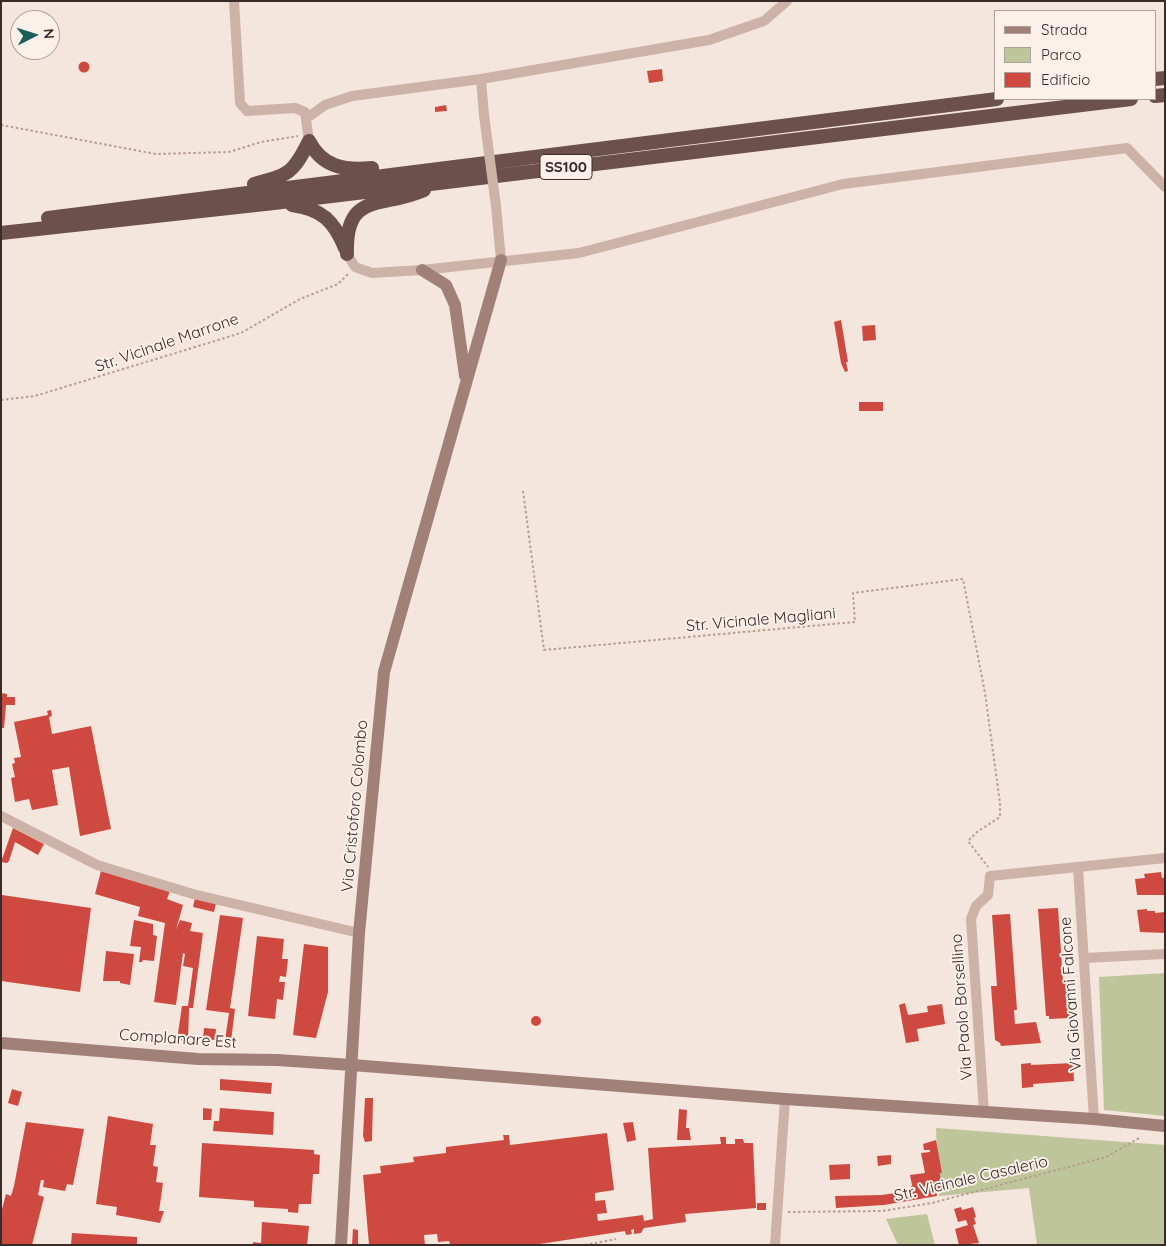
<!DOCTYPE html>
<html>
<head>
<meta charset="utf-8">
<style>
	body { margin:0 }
	#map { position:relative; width:1166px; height:1246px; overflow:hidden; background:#f4e5dd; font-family:Quicksand,sans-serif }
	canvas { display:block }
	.frame { position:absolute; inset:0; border:2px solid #392b28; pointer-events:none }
	.legend { position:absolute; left:994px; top:10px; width:162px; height:90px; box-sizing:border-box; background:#fbf0ea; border:1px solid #ada19c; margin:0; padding:6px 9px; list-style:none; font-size:15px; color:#392b28 }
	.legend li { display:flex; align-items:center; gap:10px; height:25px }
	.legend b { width:25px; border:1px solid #ada19c }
	.north { position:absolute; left:10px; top:10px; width:50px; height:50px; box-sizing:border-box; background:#fbf0ea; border:1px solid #ada19c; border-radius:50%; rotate:85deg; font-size:14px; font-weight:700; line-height:20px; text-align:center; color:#392b28 }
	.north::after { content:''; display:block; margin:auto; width:18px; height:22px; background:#1a5e57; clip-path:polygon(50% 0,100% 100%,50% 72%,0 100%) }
</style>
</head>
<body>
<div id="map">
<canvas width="1166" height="1246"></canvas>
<div class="frame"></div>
<ul class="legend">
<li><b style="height:6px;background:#a18078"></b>Strada</li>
<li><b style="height:14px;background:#bec59b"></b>Parco</li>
<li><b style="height:14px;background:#ce4a40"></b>Edificio</li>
</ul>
<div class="north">N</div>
</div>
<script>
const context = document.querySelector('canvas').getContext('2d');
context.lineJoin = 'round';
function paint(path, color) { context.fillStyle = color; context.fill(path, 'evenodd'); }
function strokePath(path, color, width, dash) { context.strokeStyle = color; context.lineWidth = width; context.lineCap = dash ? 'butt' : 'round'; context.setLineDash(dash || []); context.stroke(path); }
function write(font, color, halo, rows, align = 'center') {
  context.font = font + ' Quicksand,sans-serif'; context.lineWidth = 4; context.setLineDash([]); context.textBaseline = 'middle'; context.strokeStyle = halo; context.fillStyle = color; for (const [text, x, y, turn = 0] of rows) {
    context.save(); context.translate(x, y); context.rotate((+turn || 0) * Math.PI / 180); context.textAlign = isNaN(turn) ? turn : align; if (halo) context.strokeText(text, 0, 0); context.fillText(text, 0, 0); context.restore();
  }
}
paint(new Path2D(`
	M1165,973V1116L1104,1110L1099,977Z
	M936,1128L1165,1145V1245H1037L1029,1188L939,1196Z
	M927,1214L935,1245H898L886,1219Z`), '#bec59b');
paint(new Path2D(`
	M78.5 67a5.5 5.5 0 1 1 11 0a5.5 5.5 0 1 1-11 0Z
	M662,69L663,81L649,83L647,71Z
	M446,105L447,111L435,112V107Z
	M841,320L848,362H846L848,371L845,372L841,363L834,322Z
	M875,325L876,340L863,341L862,326Z
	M859,402H883V411H859Z
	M1,693L7,694V697H15V705H6L4,728H1Z
	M51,710L52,716L49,717L52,734L91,726L111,829L80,836L69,767L52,770L58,805L32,810L29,799L15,802L11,778L15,777L12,764L15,763L14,758L21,757L14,722L48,715L47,711Z
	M13,828L44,844L38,855L15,842L9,861L7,863L1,862Z
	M101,871L170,891L167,899L183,905L176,930L180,920L192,923L190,931L203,933L193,1008H189V1010L188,1041L177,1040L182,1006H188L193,968L183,966L185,954L183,953L176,1005L154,1002L165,923L138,916L140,907L95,894Z
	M1161,872L1162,878L1165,877L1164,895H1137L1135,879L1145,878L1144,874Z
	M2,895L91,908L80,992L1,981Z
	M195,898L216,903L214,912L193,907Z
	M1058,908L1063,981L1067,980L1070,1018L1049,1019V1016H1046L1038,909Z
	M1147,909V911H1155V913L1165,912V933L1140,932L1137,910Z
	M1010,914L1017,1010H1014L1015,1024L1036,1022L1041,1043L1001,1046L1000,1043L995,1040L991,986H997L992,915Z
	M220,915L243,918L230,1008L235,1009L231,1041L225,1040L229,1013L206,1010Z
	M134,920L153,924V935L157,936L154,961L143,960L142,962H139L141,947L130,946Z
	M257,936L284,939L282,959H288L286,977L280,976L279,982H285L283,1000L277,999L275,1019L248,1016Z
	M304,944L328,947V992L316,1038L293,1035Z
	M106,951L134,954L130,985L120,983V981H103Z
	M905,1003L908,1015L928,1012L927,1006L942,1004L945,1024L917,1029L919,1041L906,1043L899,1005Z
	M531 1021a5 5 0 1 1 10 0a5 5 0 1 1-10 0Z
	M204,1028L216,1029L215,1040L203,1039Z
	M1031,1063V1065L1073,1063L1074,1081L1033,1084V1087L1022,1088L1021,1064Z
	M220,1079L272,1083L271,1094L220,1090Z
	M12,1089L22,1092L18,1106L8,1103Z
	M365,1098H373L372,1141L365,1142L363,1136Z
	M203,1108L212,1109L211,1120H203Z
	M220,1108L274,1112L273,1135L213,1131L214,1121H219Z
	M679,1109L687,1110L686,1128H689L691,1140H677Z
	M108,1116L153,1124L150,1145H156L153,1166L158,1167L156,1182L163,1183L159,1211H164L160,1223L116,1215L117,1207L96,1204Z
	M26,1122L84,1129L73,1185L67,1184L65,1191L43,1187L44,1180H41L38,1195L44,1197L32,1245H1V1213L6,1194L11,1196L14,1186Z
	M633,1122L636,1140L627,1142L623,1123Z
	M607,1133L614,1190L595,1193V1201L605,1200L607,1213L597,1214L598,1221L643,1215L644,1221L653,1219L648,1148L721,1144L720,1137H726V1144H735V1139H743L744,1143H753L756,1208L685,1214L686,1222L644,1228L641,1233L634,1234V1229L631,1230L632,1234L626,1235L625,1231L533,1245H450L449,1241L438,1242L437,1234L424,1235L425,1245H369L363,1175L381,1173L380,1166L414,1162L413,1157L446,1153V1147L504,1140L503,1135H509L510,1145Z
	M936,1140L942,1173H940L941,1188L936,1189L937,1196L884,1205L836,1208L835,1196L882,1195L909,1191L912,1185L910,1175L925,1173L921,1153L930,1152V1150H924L923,1144Z
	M202,1143L314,1150V1154L320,1155L319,1174H313L311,1204H299L298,1213L288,1212V1209L254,1207V1201L199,1197Z
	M891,1155V1164L878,1166L877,1156Z
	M850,1164V1179L830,1180L829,1165Z
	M757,1203H766V1210H757Z
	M961,1207L962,1210L973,1207L976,1217L974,1218L976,1224L973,1225L979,1243L959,1245L955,1229L968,1225L966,1220L958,1222L954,1209Z
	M262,1222L309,1226L307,1245H253V1242L261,1243Z
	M353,1229L358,1230V1245H352Z
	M72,1233L137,1237V1245H71Z`), '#ce4a40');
strokePath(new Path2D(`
	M1,125L156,154L229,152L261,142L298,136
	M1,400L35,396L241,333L300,299L338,284L348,274
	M523,491L544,650L855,622L853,593L963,579L985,693L1000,803V817L977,832L968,841L988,867
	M788,1212L882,1211L932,1203L1106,1157L1141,1137
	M585,1245L616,1239`), '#b99c91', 2, [2.5, 2.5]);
strokePath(new Path2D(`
	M234,1L240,103L247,111L295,108L305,112L309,141
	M481,79L484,115
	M307,118L325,105L352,96L481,79L709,40L764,21L787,1
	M496,206L501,260
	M347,254L355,267L372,273L422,270L579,253L843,184L1127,148L1165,187
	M1,816L97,865L193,894L359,933
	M1078,868L1094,1119
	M1084,958L1165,954
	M984,1112L971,919L976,906L988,895L990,876L1165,858
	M775,1245L785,1099`), '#cdb2a7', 10);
strokePath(new Path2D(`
	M422,270L446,285L455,305L465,376
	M1,1043L198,1059L277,1060L352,1065L785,1099L1094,1119L1165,1126
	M341,1245L359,933L384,672L501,260`), '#a18078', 12);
strokePath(new Path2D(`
	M1155,79L1165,78
	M1155,96L1165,95
	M309,141C322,167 345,171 372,168
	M254,184C288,175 293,174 309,141
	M292,205C322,209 334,221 345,248
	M48,218L997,99
	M1,233L274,203L1131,99
	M347,254C345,191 381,209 424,190`), '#6c504c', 14);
strokePath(new Path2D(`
	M484,115L496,206`), '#cdb2a7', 10);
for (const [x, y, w] of [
	[566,167,52]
]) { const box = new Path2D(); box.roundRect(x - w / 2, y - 12.5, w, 25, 4); context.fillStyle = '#fbf0ea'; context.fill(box); strokePath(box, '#392b28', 1); }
write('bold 15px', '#392b28', null, [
	["SS100",566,167]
]);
write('16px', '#392b28', '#fbf0ea', [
	["Str. Vicinale Marrone",167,343,-19],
	["Str. Vicinale Magliani",761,620,-5],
	["Via Cristoforo Colombo",355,806,-85],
	["Via Giovanni Falcone",1071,994,-94],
	["Via Paolo Borsellino",962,1007,-94],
	["Complanare Est",178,1039,4],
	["Str. Vicinale Casalerio",971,1179,-13]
]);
</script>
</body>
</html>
